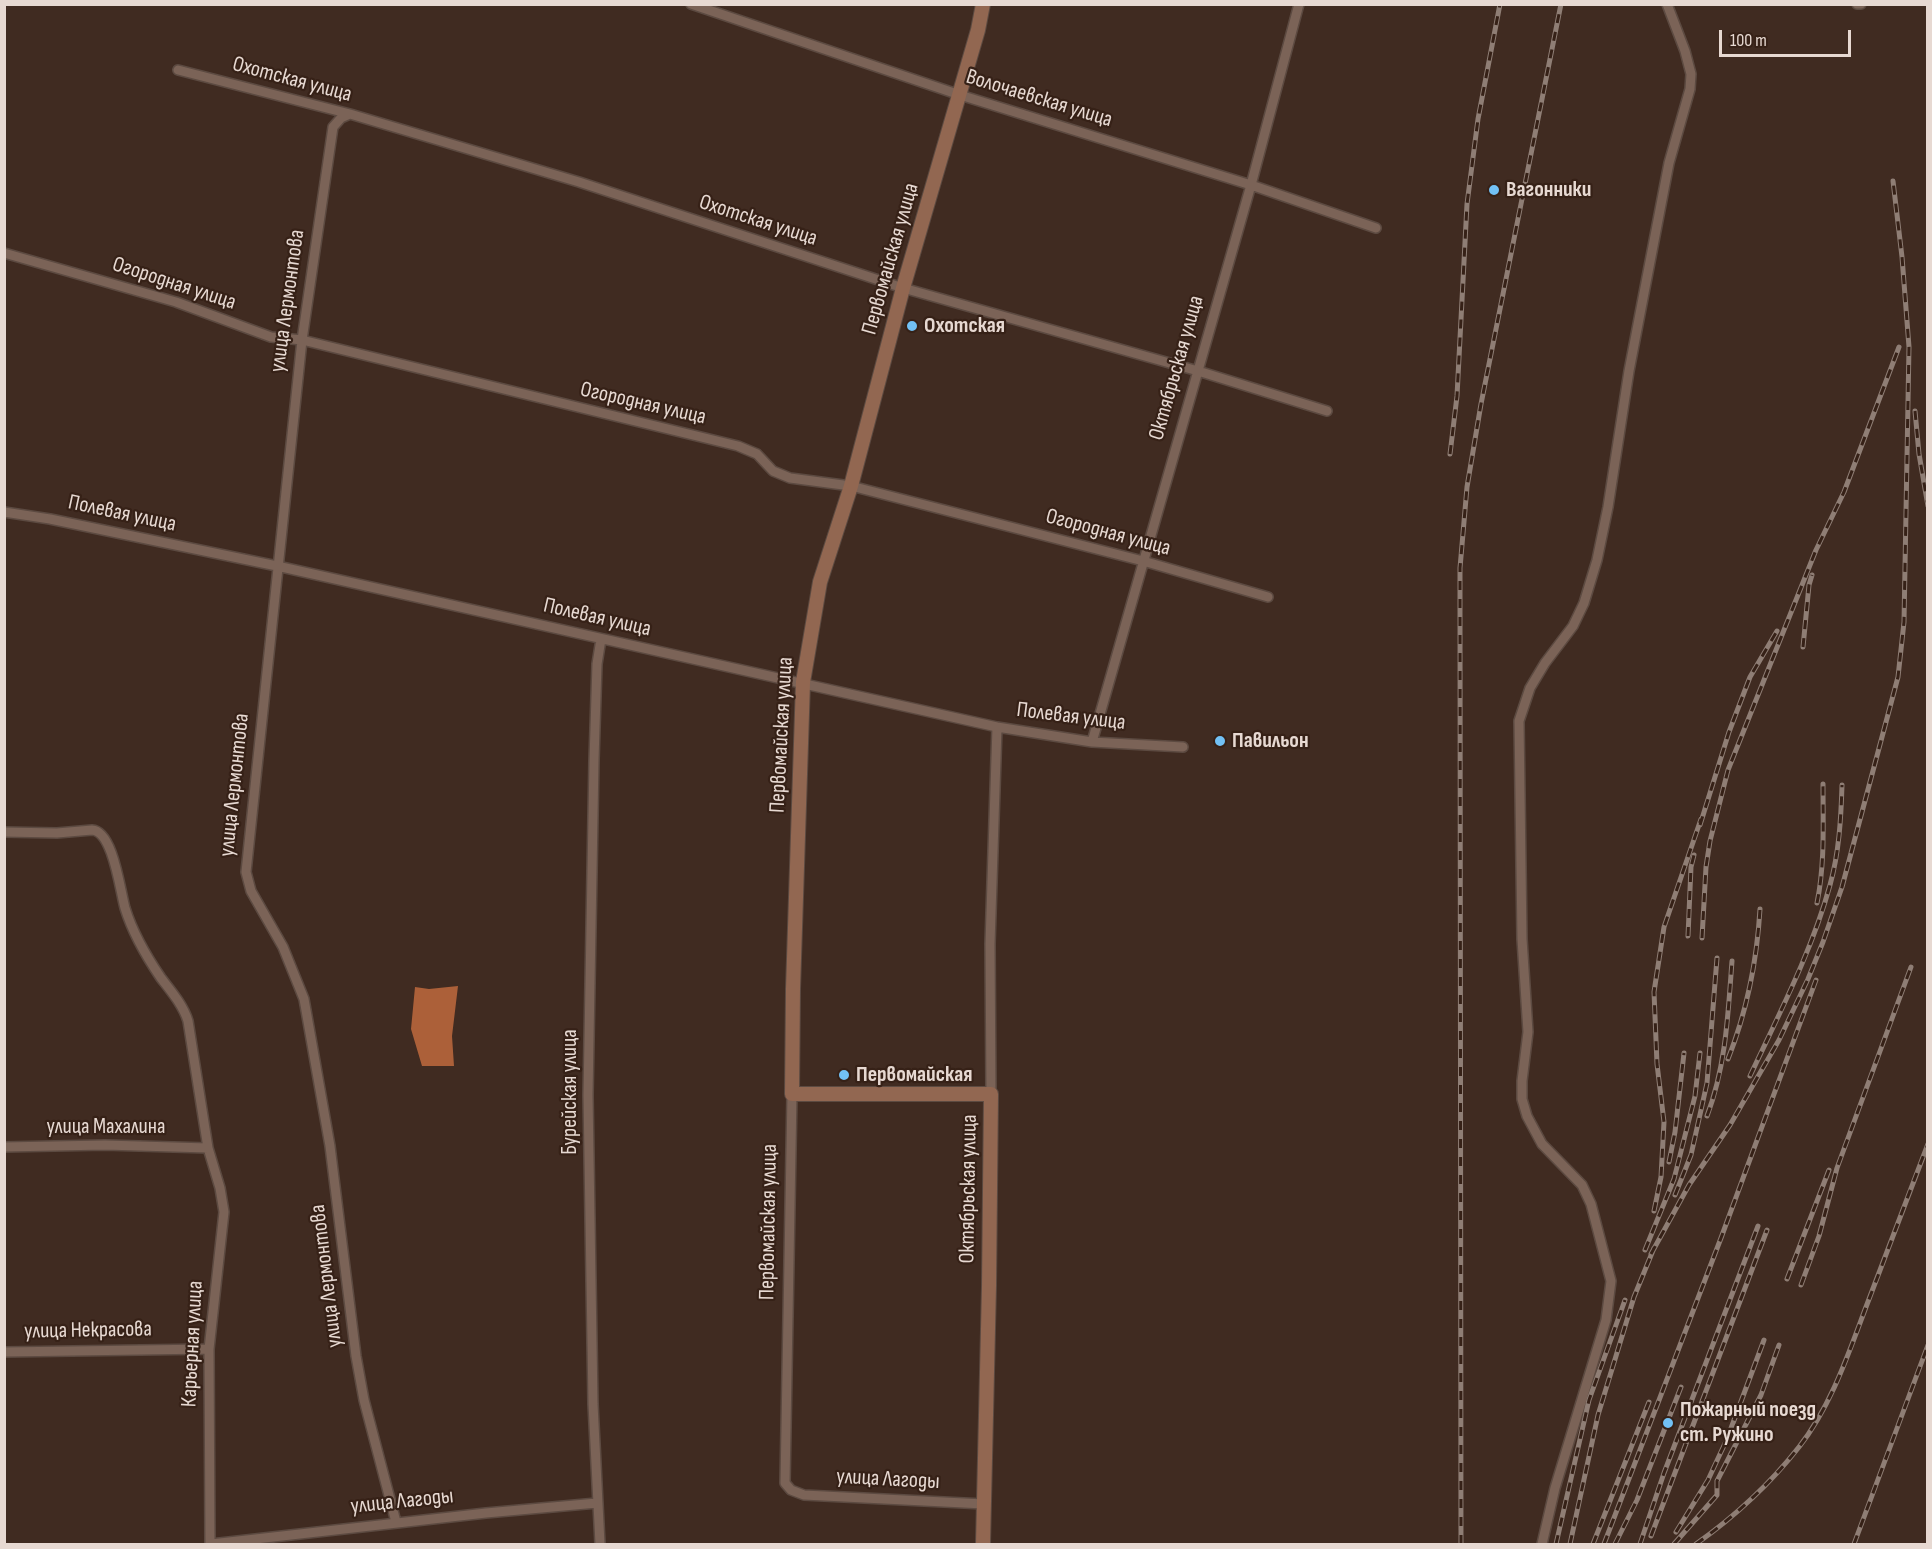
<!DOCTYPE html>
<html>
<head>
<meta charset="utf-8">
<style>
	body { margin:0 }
	#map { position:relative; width:1932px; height:1549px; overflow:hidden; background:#402b21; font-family:"Sofia Sans Condensed",sans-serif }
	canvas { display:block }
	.frame { position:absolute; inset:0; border:6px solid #e7d9d2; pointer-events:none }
	.scale { position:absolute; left:1719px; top:30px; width:132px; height:27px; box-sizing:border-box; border:3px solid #e7d9d2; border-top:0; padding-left:8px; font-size:18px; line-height:21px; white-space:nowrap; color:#e7d9d2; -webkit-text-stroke:4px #362117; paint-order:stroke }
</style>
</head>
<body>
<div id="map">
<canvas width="1932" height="1549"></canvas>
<div class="frame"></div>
<div class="scale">100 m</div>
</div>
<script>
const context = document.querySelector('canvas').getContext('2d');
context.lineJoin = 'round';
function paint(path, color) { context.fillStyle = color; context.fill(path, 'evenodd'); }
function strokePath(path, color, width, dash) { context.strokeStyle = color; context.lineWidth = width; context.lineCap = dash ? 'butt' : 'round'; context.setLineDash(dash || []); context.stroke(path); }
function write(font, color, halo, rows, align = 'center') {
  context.font = font + ' "Sofia Sans Condensed",sans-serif'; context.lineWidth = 4.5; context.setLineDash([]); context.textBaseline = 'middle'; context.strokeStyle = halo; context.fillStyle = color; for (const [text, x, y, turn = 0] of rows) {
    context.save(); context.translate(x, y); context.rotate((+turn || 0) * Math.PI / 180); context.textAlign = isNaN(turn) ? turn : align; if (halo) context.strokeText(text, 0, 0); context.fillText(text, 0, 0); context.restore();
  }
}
paint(new Path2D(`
	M458,986L452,1036L454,1066H422L411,1029L415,987L429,989Z`), '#ac6039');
const minor = new Path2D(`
	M691,4L960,95L1251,185L1376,228
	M1857,4H1861
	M178,70L350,114L579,182L903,288L1198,371L1327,411
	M350,114L341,118L333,127L302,340L246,872L251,891L283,947L304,999L330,1146L356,1356L364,1400L396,1522
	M4,253L176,302L271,337L302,340L738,446L757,454L773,471L790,478L851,486L1143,561L1268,597
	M4,512L50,519L277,566L997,727L1092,742L1183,747
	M1092,742L1251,185L1299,4
	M4,832L57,833L92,830C113,831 120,890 125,908C133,934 146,956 161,978C171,991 183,1005 188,1021L208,1148L220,1188L224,1212L209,1349L210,1544
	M792,1094L785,1483L791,1490L804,1495L984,1504
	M991,1094L990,944L997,727
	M4,1147L105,1145L208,1148
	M4,1352L209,1349
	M211,1544L486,1513L597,1503
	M600,1544L593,1404L588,1095L594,760L597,664L601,639
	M1542,1544L1555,1488L1606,1320L1611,1281L1591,1204L1582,1185L1542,1144L1527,1116L1522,1099V1081L1528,1032L1522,939L1519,721L1530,688L1545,663L1573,626L1584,603L1597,560L1608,507L1629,371L1669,163L1690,89L1691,74L1685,51L1667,4`);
const secondary = new Path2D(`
	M983,4L978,30L903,288L851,486L820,582L803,682L793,989L792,1094H991L989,1286L983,1544`);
strokePath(minor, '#5c4a41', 12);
strokePath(secondary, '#5c4a41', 16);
strokePath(minor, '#7b6357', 9);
strokePath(secondary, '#926751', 14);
const rail = new Path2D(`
	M1915,411L1919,454L1928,506
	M1450,454L1457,396L1467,204L1478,119L1500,4
	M1803,647L1809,585L1812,575
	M1700,825L1729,732L1750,677L1777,631
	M1817,903C1825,864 1823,824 1823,784
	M1688,936L1691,867L1694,855
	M1702,938L1706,867L1710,841L1728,770L1816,550L1844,492L1899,347
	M1728,1059C1747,1011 1757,960 1760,909
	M1750,1076C1779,1014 1812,951 1830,885C1839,853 1841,819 1842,785
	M1707,1116C1726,1066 1728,1014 1732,961
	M1669,1162L1675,1132L1684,1053
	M1675,1195L1691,1155L1707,1083L1717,958
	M1654,1211L1661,1177L1664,1122L1657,1064L1654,992L1664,927L1701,819
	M1645,1250L1674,1179L1695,1096L1700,1053
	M1651,1254L1689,1185L1730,1125L1779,1040L1808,979L1823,942L1842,887L1898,677L1904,622L1909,347L1902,257L1893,181
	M1787,1279L1829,1170
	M1801,1285L1819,1236L1837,1168L1911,967
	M1676,1532L1708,1480L1727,1439L1764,1340
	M1651,1536L1767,1230
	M1461,1544L1460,607V568L1467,487L1481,404L1561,4
	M1556,1544L1589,1400L1625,1300
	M1570,1544L1598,1415L1634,1297L1654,1248
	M1593,1544L1649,1402
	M1604,1544L1721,1238L1816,980
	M1615,1544L1637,1500L1681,1387
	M1640,1544L1664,1473L1758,1226
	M1674,1544L1717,1495V1481L1761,1395L1779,1345
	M1696,1544C1734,1517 1770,1484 1799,1447C1831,1406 1848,1355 1866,1307C1887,1253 1907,1198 1928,1144
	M1854,1544L1928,1345`);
strokePath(rail, '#8f7e75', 5);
strokePath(rail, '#362117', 3, [9]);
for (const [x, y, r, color] of [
	[1494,190,6,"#72c1f5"],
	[912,326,6,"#72c1f5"],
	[1220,741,6,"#72c1f5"],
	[844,1075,6,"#72c1f5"],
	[1668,1423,6,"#72c1f5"]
]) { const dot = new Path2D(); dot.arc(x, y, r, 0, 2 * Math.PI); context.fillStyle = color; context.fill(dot); strokePath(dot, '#362117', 2); }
write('22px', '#e7d9d2', '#362117', [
	["Охотская улица",292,80,15],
	["Волочаевская улица",1039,99,17],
	["Охотская улица",758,221,18],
	["Первомайская улица",891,259,-74],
	["Огородная улица",174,284,18],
	["улица Лермонтова",288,301,-82],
	["Октябрьская улица",1177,368,-74],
	["Огородная улица",643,404,13],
	["Полевая улица",122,514,12],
	["Огородная улица",1108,533,15],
	["Полевая улица",597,618,13],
	["Полевая улица",1071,717,7],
	["Первомайская улица",782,735,-87],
	["улица Лермонтова",235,785,-84],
	["Бурейская улица",570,1092,-90],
	["улица Махалина",106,1127],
	["Октябрьская улица",969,1189,-89],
	["Первомайская улица",769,1222,-89],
	["улица Лермонтова",327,1276,-97],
	["улица Некрасова",88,1331,-1],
	["Карьерная улица",193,1344,-87],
	["улица Лагоды",888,1480,3],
	["улица Лагоды",402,1502,-6]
]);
write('bold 22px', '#e7d9d2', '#362117', [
	["Вагонники",1506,190],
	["Охотская",924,326],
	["Павильон",1232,741],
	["Первомайская",856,1075],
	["Пожарный поезд",1680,1410],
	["ст. Ружино",1680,1435]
], 'left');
</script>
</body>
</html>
